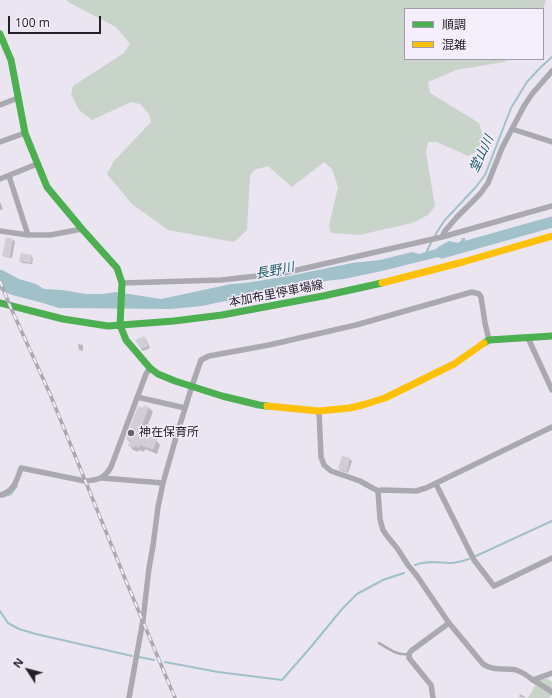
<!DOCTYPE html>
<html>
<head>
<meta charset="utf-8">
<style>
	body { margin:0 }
	#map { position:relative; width:552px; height:698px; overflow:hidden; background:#eae5f1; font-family:"Open Sans","Noto Sans JP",sans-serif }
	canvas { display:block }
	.legend { position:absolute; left:404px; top:8px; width:140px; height:52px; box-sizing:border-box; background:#f4eefd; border:1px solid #a09ca8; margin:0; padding:5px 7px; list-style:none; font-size:12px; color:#232028 }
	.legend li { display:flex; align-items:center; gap:8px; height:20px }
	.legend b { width:20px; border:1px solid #a09ca8 }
	.north { position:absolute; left:8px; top:650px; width:40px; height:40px; -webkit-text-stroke:3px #f4eefd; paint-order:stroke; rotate:306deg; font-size:11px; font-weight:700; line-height:16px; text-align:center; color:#232028 }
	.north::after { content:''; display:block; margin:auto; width:14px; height:18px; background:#232028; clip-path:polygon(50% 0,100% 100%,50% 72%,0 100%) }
	.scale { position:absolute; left:8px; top:16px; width:93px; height:18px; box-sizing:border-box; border:2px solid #232028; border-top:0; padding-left:5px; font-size:12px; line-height:14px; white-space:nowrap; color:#232028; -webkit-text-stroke:3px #f4eefd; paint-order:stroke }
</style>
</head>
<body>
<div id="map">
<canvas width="552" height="698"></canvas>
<ul class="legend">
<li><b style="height:5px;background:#4caf50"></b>順調</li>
<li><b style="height:5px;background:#ffc107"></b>混雑</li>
</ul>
<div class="north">N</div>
<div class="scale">100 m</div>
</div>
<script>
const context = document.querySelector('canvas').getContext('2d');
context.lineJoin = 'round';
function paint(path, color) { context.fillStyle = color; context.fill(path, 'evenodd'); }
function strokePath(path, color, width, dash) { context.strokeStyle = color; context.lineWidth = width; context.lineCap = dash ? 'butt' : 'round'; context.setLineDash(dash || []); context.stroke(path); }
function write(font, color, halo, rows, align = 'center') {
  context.font = font + ' "Open Sans","Noto Sans JP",sans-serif'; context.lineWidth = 3; context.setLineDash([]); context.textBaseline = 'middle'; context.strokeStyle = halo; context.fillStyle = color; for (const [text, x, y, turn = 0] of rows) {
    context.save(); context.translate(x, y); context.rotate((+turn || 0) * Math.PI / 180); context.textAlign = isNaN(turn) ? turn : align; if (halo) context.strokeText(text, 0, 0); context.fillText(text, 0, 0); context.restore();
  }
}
paint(new Path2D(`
	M67,0H546L543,9H405V59H510L504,62L456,70L428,82L430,93L479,123L483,137L479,150L468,156L437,142H428L426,153L435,206L428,215L412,223L359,235L331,233L329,226L338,187L332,169L324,162L292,187L268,166L254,170L250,176L247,230L234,242L168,230L132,204L107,174L114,161L151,122L149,114L140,104L131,102L92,120L79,110L71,94L73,86L124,53L130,44L116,27L68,2Z
	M539,679H548L552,682V695L549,698H528Z`), '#c8d3c9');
paint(new Path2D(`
	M462,238H465L466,245L457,246L454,253L382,271L344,279L325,281L231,302L225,301L202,306L171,309L59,308L43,303L12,295L0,290V270H2L19,279L36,284L44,289L62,290L86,294H103L116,292L161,299L231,284L245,283L289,276L352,263L380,260L412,252L419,254L436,249L438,247L449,241L458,243L461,241Z`), '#a0c1c9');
paint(new Path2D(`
	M0,202L3,209L0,210Z
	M13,240L15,241L12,258L5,257L3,255Z
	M31,256L33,258L32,264L22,263L20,261Z
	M144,337L146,339L150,348L143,351L141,349Z
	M78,344L83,345V351L79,350Z
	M149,408L153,412L143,436L156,440L160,445L157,454L145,449L144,452L139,450L138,452L133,450L129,445L130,442L127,439L143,409Z
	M342,457L350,459L352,461L348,473L341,471L339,469Z
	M520,694L525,697L526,698L520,697H519Z`), '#0003');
strokePath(new Path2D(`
	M434,237L444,221L475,188L485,175L511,108L527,82L539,69L552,57
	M426,253L432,241
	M2,497L11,494L17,486
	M476,556L552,521
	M415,565C426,560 439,563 450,563C456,563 463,561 469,559
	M0,611L8,623L19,629L36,634L132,656
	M139,657L154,660
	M165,662L218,672L282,680L310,648L342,609L357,594L383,580L404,573`), '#a0c1c9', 2);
strokePath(new Path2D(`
	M442,253L552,222`), '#a0c1c9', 11);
paint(new Path2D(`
	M6,237L13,239L10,257L2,256Z
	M21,253L32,255L31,263L19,261Z
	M144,336L148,346L141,349L135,340Z
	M144,405L149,407L139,433L157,439L153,450L140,445L139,448L135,446L134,448L128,446L130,440L126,439L138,406L143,408Z
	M342,456L350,458L347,472L338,469Z`), '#d2cdd6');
strokePath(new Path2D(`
	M379,643C387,648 398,656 408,654`), '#aba9b0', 2.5);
strokePath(new Path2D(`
	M0,105L18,98
	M512,129L552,142
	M0,142L25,133
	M9,176L28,235
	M0,179L37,164
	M0,231L28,235H50L82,229
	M442,237L445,231L457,217L480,194L488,183L502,148L524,106L532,94L552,71
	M122,283L221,280L284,273L442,237L552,206
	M528,338L552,390
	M137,397L185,408
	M319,411L321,457L324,465L331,471L360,481L378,491L382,490L416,491L426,488L552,427
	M102,478L163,483
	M436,484L474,560L494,586L552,558
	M378,491L380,519L383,530L387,536L397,548L408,565L417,576L449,623L483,664C492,671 505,668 516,670C522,672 528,676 533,680L552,673
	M0,495C14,492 17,480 21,468L85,481C98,480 104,479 111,467L146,374L150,368
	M533,680L552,692
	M129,698L143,620L149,568L153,546L158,507L163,483L177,434L192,386L201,360L209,356L269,345L356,325L472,292L479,294L481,297L485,323L489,340
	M433,698L431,685L409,658V654L411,651L449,623`), '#aba9b0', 5.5);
strokePath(new Path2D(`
	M0,34L11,60L25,133L47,187L82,229L117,268L122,283L120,325L126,340L150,368L158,374L175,381L222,396L259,405L267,406
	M0,303L63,319L108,326L174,321L222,315L323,296L382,283
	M484,343L489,340L552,336`), '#4caf50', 7);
strokePath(new Path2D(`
	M382,283L463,262L552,236
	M267,406L319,411L350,408L366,404L385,398L454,364L484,343`), '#ffc107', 7);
const rail = new Path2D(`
	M0,281L10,306L50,394L126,581L175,698`);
strokePath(rail, '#aaa9b0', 3.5);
strokePath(rail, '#f4eefd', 2, [6]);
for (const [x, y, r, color] of [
	[131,433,4,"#69656e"]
]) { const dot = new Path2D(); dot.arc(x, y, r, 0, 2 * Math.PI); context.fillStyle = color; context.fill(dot); strokePath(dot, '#f4eefd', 1.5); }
write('12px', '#232028', '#f4eefd', [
	["本加布里停車場線",276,294,-11]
]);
write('12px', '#232028', '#f4eefd', [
	["神在保育所",139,433]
], 'left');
write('italic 13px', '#175b62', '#f4eefd', [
	["堂山川",482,154,-65],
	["長野川",275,271,-11]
]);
</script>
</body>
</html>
